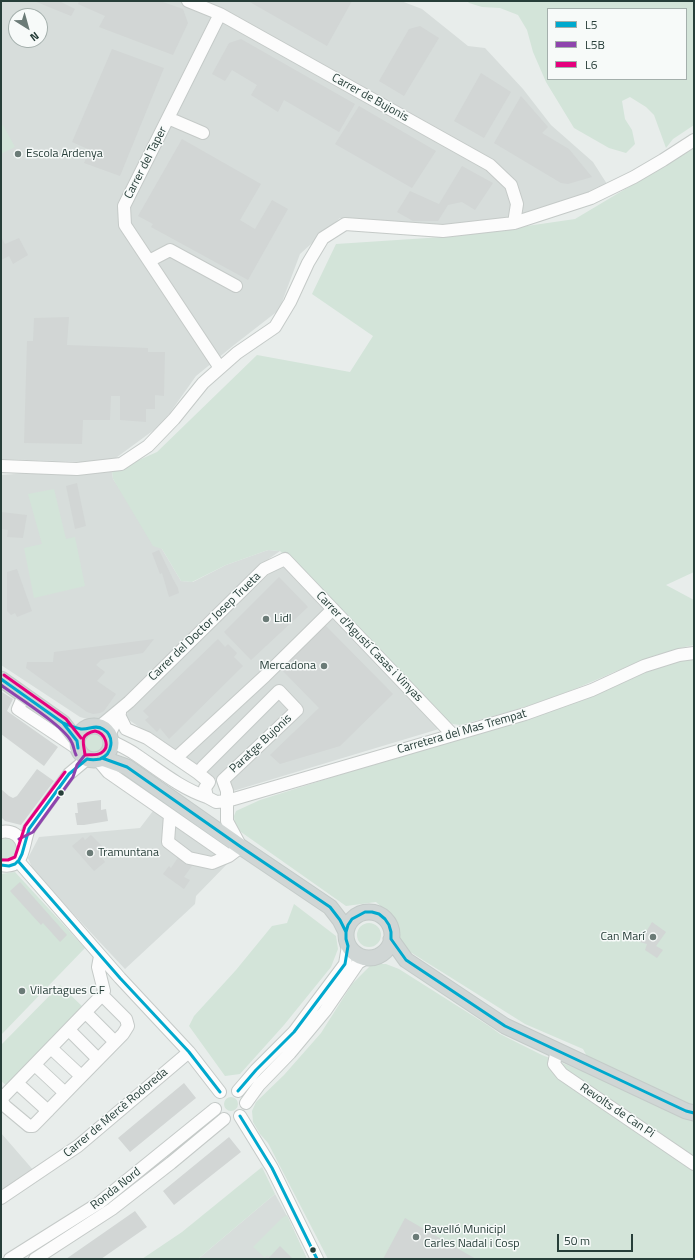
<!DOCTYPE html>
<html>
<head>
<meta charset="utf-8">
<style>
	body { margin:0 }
	#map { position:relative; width:695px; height:1260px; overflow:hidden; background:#e8edeb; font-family:"Titillium Web",sans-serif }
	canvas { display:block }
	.frame { position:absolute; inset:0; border:2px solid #273e39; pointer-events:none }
	.legend { position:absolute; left:547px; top:8px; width:140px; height:72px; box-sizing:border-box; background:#f7faf9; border:1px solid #a4afac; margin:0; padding:5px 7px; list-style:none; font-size:12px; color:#273e39 }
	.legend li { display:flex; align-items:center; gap:8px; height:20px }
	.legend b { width:20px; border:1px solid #a4afac }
	.north { position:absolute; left:8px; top:8px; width:40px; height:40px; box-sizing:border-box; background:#f7faf9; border:1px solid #a4afac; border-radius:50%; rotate:143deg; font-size:11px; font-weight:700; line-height:16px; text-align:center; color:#273e39 }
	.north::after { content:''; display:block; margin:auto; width:14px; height:18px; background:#6b7b77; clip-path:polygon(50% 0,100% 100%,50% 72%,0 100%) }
	.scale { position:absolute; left:557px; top:1234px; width:76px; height:18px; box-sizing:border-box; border:2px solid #273e39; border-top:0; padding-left:5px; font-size:12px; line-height:14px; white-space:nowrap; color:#273e39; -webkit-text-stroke:3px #f7faf9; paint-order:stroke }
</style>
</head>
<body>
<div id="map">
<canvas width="695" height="1260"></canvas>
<div class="frame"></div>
<ul class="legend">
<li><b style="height:5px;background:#00a9ce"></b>L5</li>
<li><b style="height:5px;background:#8e44ad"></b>L5B</li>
<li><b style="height:5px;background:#e5007d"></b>L6</li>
</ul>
<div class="north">N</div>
<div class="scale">50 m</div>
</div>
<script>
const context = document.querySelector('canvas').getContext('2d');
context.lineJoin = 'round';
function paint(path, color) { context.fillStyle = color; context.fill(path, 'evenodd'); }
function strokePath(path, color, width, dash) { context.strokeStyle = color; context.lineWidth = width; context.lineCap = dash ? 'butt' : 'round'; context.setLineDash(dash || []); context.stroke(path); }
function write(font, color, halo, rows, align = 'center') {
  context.font = font + ' "Titillium Web",sans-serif'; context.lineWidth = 3; context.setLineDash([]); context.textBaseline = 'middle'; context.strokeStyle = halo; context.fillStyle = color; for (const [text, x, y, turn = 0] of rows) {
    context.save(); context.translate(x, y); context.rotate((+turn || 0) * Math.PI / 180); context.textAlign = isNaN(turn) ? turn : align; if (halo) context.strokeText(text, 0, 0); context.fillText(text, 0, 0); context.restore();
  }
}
paint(new Path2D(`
	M1,1H401L422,9L468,46L485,48L523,89L551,125L593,162L607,184L555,210L470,229L405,225L340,218L300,254L279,310L234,345L196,376L162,424L109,463L1,459ZM16,16H40V40H16Z
	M112,472L113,479L162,549L181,581L193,582L226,565L268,550L280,551L270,558L105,717L91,720L80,717L1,665V475L29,473Z
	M283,566L439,729L233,791L126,718L128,711L271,572Z
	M153,811L230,861L196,896L195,904L125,969L34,872L28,858L39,837L140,828Z
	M1,1133L34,1171L1,1193Z
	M275,1194L288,1218L307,1259H198Z`), '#d7dddb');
paint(new Path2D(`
	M467,1H694V125L673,139L666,148L654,115L646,107L630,97L622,101L625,119L632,130L635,144L626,153L609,148L574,128L546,82L533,52L527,30L518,15L500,8L482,7L469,3ZM548,9H686V79H548Z
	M3,125L15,147L1,154V126Z
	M694,148V572L666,585L694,600V645C644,655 599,681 551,698C521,709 490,717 460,725L453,724L447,721L280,551L268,550L226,565L192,582L181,581L162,549L153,546L113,479L112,472L157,452L257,355L350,372L373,336L312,294L336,244L458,236L575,219Z
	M54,489L66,539L75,537L85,586L34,598L24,548L42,544L28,494Z
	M694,654V1259H328L268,1143L260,1134L253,1122L252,1111L256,1102L284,1075L321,1033L352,984L370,966L378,964H386L399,969L489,1026L500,1034L542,1055L598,1077L583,1049L525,1024L399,945L396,921L376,902L346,906L241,832L235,827L234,816L236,811L260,800L355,770L686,655Z
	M84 744a10 10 0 1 1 20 0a10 10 0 1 1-20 0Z
	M4,837L12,839L17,845C18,857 12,861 1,860V838Z
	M15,872L85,948L1,1035V874Z
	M294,904L336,936L338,949L331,967L284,1025L240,1074L225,1076L189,1026L194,1016L236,970L272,926L287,923Z
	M357 935a12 12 0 1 1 24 0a12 12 0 1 1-24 0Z
	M60,985L83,1007L6,1085L1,1081V1045Z
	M224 1104a7 7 0 1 1 14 0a7 7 0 1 1-14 0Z
	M262,1167L275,1194L198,1259H142L182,1232Z
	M287,1215L306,1257L304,1259H293L280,1247L269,1257L267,1255L265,1258L253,1247L282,1218Z`), '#d3e4d9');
paint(new Path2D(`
	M34,1H61V2L75,9L71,16Z
	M79,1H160L183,9L188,23L173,55L99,27L105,16L78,4Z
	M248,1H352L327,46Z
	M420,26L439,38L404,96L379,81L409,29Z
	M241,39L355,104L339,132L284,100L278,112L251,95L257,85L232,70L225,81L212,74L229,43Z
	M112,49L164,68L120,176L84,163L90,150L72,142Z
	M481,73L511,92L484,138L454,121Z
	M521,96L548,127L542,133L569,149L592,177L568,184L561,183L494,143Z
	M359,106L436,151L412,188L335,144Z
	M182,139L261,184L240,220L255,229L272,200L288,209L248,280L151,227L153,224L138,216Z
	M462,166L493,183L475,210L462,202L448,205L438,221H413L397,212L410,191L439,204Z
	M1,237L5,244L19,238L28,255L13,264L9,256L1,260Z
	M69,317L67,345L148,348V352H165L164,396L155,395V409H146V422L120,420V396H111L110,420H83L82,444L24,443L27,341H33L34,318Z
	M77,483L86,526L75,529L66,486Z
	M1,512L27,515L23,538L7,537L8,530L1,529Z
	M159,550L173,579L178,588L179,593L169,597L162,573L160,574L152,553Z
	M17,569L32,611L17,617L15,613L11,615L7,611V572Z
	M279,577L308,607L251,660L224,632Z
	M324,624L393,694L340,746L280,764L270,755L319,708L280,668Z
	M154,639L143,653L101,660L96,665L105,672L97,681L116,694L104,711L100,713L93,714L87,712L26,668L27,662H53L54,652Z
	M218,639L225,647L228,644L237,653L234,657L243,666L169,739L160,728L157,732L145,720L149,717L143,711Z
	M2,692L13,699L7,711L58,747L44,766L1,734Z
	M37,769L54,781L21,825L5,821L1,817V789L9,796L13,798L17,796Z
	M101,800V810L106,809L108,821L84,825H77L75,813H78L77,803Z
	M91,835L103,847L100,851L105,856L102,858L105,862L94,871L72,846L83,837L85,840Z
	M185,847L199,856L184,877L190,880L184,889L163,874L169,866L171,868Z
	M20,882L67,935L60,942L43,923L41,925L10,891Z
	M652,922L666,932L656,946L663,950L657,958L645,950L647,944L640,942Z
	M184,1083L196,1098L130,1152L118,1138Z
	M229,1137L241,1152L174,1205L163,1191Z
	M135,1211L147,1227L101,1259H66Z
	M405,1218L469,1255L476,1259H383Z
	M280,1246L293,1259H268Z`), '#d2d6d5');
const minor = new Path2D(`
	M188,1L220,14L490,165L511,185L517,204L514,223
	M168,118L203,133
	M149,261L170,250L236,286
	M220,368L125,225L124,206L220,14
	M1,466L77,469L121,464L148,446L174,419L203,383L237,353L275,327L290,302L308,263L323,238L345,224L443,231L514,223L591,198L634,177L663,160L694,140
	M24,695L18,709L78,749
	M119,715L126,729L147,738L198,773L209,782L205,788L207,797L216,802L227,801L525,714L592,690L644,666L679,655L694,653
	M99,727L129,702L264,569L285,559L453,735
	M109,735L120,713
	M111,741C119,745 128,749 135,754C159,770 180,788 207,797
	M176,758L265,676L333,609
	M98,760L108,772L229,856L241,847L227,821V791L223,780L297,710L279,691L203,767L198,773
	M170,815L168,842L189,858L212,863L229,856
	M1,832C12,830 20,835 23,846
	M18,861L120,978L189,1052L220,1092
	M1,865C26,870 22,844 29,829L69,774L87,759
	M100,956L98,967L104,991L102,995L3,1097L2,1101L5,1106L29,1126H33L38,1121L71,1087L123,1034L128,1026L126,1019L102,995
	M86,1013L115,1042
	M69,1030L98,1059
	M51,1048L81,1076
	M557,1050L554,1064L562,1074L694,1164
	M35,1065L65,1093
	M17,1083L48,1111
	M238,1091L256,1070L294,1032L345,964L348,946
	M246,1103L259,1085L290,1053L325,1011L358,963L366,958
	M240,1116L272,1168L317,1259
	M1,1198L78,1146L189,1052
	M10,1259L99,1203L215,1109
	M35,1259L112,1209L171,1163L224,1119`);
const major = new Path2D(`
	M1,679L63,723L77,741
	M77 743a17 17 0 1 1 34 0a17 17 0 1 1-34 0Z
	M102,758L127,767L241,847L330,907L340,920L346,932
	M346 935a23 23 0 1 1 46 0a23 23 0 1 1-46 0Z
	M391,939L406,960L505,1026L686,1111L694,1113`);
strokePath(minor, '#c5cac8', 14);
strokePath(major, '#c4cbc9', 17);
strokePath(minor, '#fcfcfc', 12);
strokePath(major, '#d0d6d5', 15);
strokePath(new Path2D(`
	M1,679L63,723L77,741L78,748
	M102,758L127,767L241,847L330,907L340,920L346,932
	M18,861L120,978L189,1052L220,1092
	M1,865L9,866L15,864L19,860L22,854L29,829L69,774L87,759C91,760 95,760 100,759C113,754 115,736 103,729C95,724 89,730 81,729C75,728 69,725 63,723
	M238,1091L256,1070L294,1032L345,964L348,946L346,939V932L348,925L352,919L365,912H372L379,914L385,919L389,925L391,932V939L406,960L505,1026L686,1111L694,1113
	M240,1116L272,1168L317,1259`), '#00a9ce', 3);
strokePath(new Path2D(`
	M1,685C17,697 66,727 72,743C74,747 74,751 76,755
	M19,839L33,832L73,777L77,765L84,756`), '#8e44ad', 3);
strokePath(new Path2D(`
	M4,675L66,719L81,738
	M95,731C105,733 111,747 101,753C96,756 90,754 85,755C84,743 78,735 95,731Z
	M1,860H8L15,857L25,826L65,772`), '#e5007d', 3);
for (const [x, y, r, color] of [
	[18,154,4,"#6b7b77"],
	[266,619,4,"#6b7b77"],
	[324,666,4,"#6b7b77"],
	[61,793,3.5,"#273e39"],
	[90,853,4,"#6b7b77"],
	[653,937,4,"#6b7b77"],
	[22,991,4,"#6b7b77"],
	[416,1237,4,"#6b7b77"],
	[313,1250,3.5,"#273e39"]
]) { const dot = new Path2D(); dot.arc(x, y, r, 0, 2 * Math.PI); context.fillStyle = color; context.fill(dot); strokePath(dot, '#f7faf9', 1.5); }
write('12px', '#273e39', '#f7faf9', [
	["Carrer de Bujonis",370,98,29],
	["Carrer del Taper",146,163,-63],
	["Carrer del Doctor Josep Trueta",205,627,-44],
	["Carrer d'Agustí Casas i Vinyas",369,647,46],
	["Carretera del Mas Trempat",462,732,-16],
	["Paratge Bujonis",261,744,-43],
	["Revolts de Can Pi",617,1111,34],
	["Carrer de Mercè Rodoreda",116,1113,-40],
	["Ronda Nord",116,1189,-38]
]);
write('12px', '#273e39', '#f7faf9', [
	["Escola Ardenya",26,154],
	["Lidl",274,619],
	["Mercadona",316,666,"right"],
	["Tramuntana",98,853],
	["Can Marí",645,937,"right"],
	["Vilartagues C.F",30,991],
	["Pavelló Municipl",424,1230],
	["Carles Nadal i Cosp",424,1244]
], 'left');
</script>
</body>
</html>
